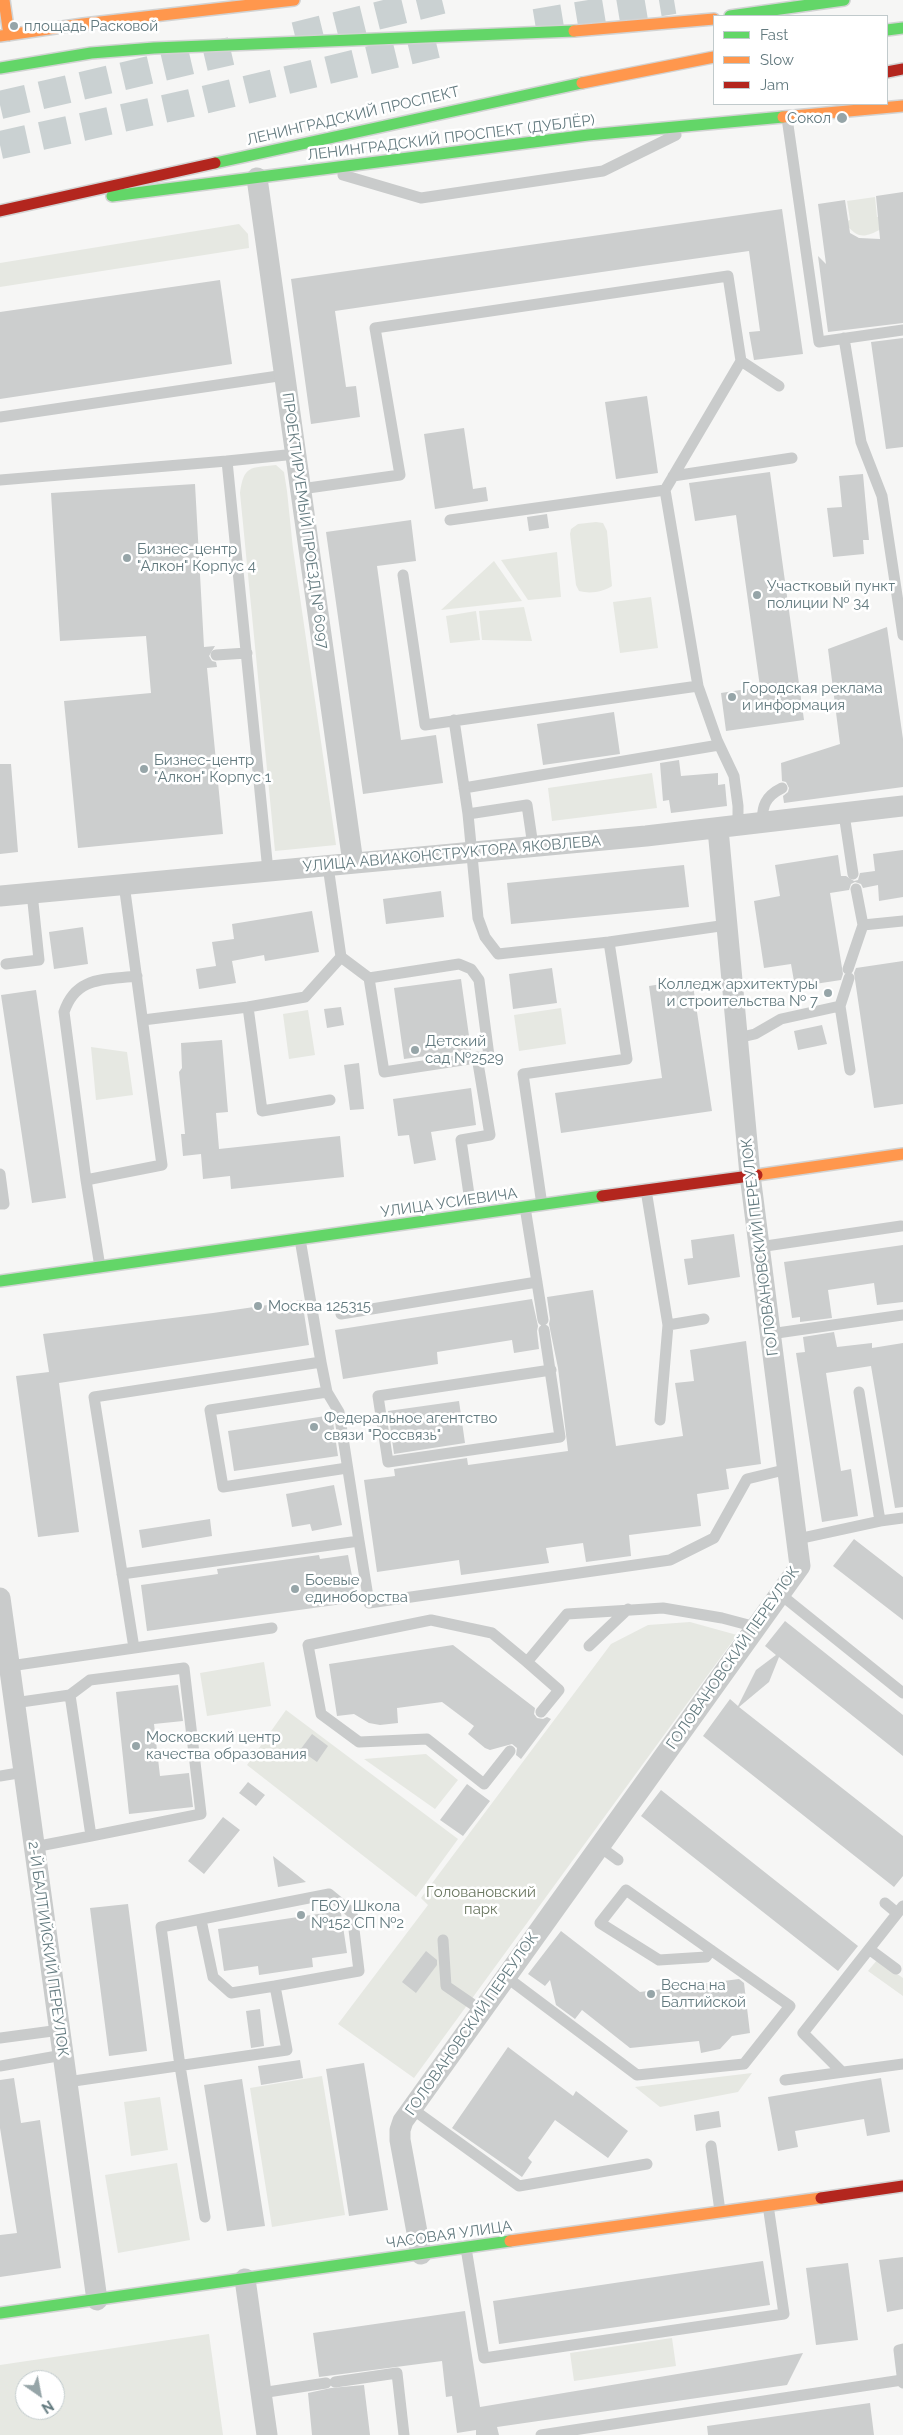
<!DOCTYPE html>
<html>
<head>
<meta charset="utf-8">
<style>
	body { margin:0 }
	#map { position:relative; width:903px; height:2435px; overflow:hidden; background:#f6f6f5; font-family:Raleway,sans-serif }
	canvas { display:block }
	.legend { position:absolute; left:713px; top:15px; width:175px; height:90px; box-sizing:border-box; background:#fff; border:1px solid #c1cacc; margin:0; padding:6px 9px; list-style:none; font-size:15px; color:#637a7f }
	.legend li { display:flex; align-items:center; gap:10px; height:25px }
	.legend b { width:25px; border:1px solid #c1cacc }
	.north { position:absolute; left:15px; top:2370px; width:50px; height:50px; box-sizing:border-box; background:#fff; border:1px solid #c1cacc; border-radius:50%; rotate:147deg; font-size:14px; font-weight:700; line-height:20px; text-align:center; color:#637a7f }
	.north::after { content:''; display:block; margin:auto; width:18px; height:22px; background:#96a5a8; clip-path:polygon(50% 0,100% 100%,50% 72%,0 100%) }
</style>
</head>
<body>
<div id="map">
<canvas width="903" height="2435"></canvas>
<ul class="legend">
<li><b style="height:6px;background:#63d668"></b>Fast</li>
<li><b style="height:6px;background:#ff974d"></b>Slow</li>
<li><b style="height:6px;background:#b3261e"></b>Jam</li>
</ul>
<div class="north">N</div>
</div>
<script>
const context = document.querySelector('canvas').getContext('2d');
context.lineJoin = 'round';
function paint(path, color) { context.fillStyle = color; context.fill(path, 'evenodd'); }
function strokePath(path, color, width, dash) { context.strokeStyle = color; context.lineWidth = width; context.lineCap = dash ? 'butt' : 'round'; context.setLineDash(dash || []); context.stroke(path); }
function write(font, color, halo, rows, align = 'center') {
  context.font = font + ' Raleway,sans-serif'; context.lineWidth = 5; context.setLineDash([]); context.textBaseline = 'middle'; context.strokeStyle = halo; context.fillStyle = color; for (const [text, x, y, turn = 0] of rows) {
    context.save(); context.translate(x, y); context.rotate((+turn || 0) * Math.PI / 180); context.textAlign = isNaN(turn) ? turn : align; if (halo) context.strokeText(text, 0, 0); context.fillText(text, 0, 0); context.restore();
  }
}
paint(new Path2D(`
	M875,197L877,217L885,215L881,229C863,239 857,238 844,222L850,220L847,201Z
	M239,224L248,234L249,248L0,287V263Z
	M276,465L284,472L287,491L293,549L336,845L275,851L240,493C244,465 250,468 276,465Z
	M596,522L603,523L607,531L612,586C603,592 590,594 579,591L576,585L570,534L571,529L578,524Z
	M557,552L561,597L528,600L501,560Z
	M494,561L522,601L441,610Z
	M651,597L658,648L620,653L613,602Z
	M524,607L532,641L482,640L479,611Z
	M476,611L480,640L450,643L446,616Z
	M652,773L657,808L552,821L548,788Z
	M561,1008L566,1044L519,1051L514,1015Z
	M308,1010L315,1055L289,1059L283,1014Z
	M91,1047L127,1052L133,1095L96,1100Z
	M690,1622L737,1635L414,2078L338,2024L428,1905L421,1898L611,1644L648,1625Z
	M264,1662L271,1706L207,1716L200,1673Z
	M286,1710L458,1839L416,1897L247,1765Z
	M426,1754L458,1780L435,1809L364,1759Z
	M877,1960L903,1978V1996L868,1971Z
	M752,2073L738,2092L660,2107L635,2087Z
	M322,2076L345,2215L272,2227L250,2088Z
	M160,2097L168,2150L131,2156L124,2102Z
	M177,2163L190,2240L118,2253L105,2175Z
	M209,2334L223,2435H0V2365ZM25,2380H55V2410H25Z
	M672,2338L676,2366L574,2381L570,2353Z`), '#e6e8e2');
paint(new Path2D(`
	M903,192V323L828,332L818,256L826,264L818,204L845,200L850,233L859,238L880,239L876,196Z
	M782,209L803,354L754,360L749,332L760,331L749,251L643,266L335,311L346,387L356,386L360,417L311,424L291,279Z
	M220,280L232,364L0,399V312Z
	M903,338V447L886,449L871,342Z
	M647,396L658,473L616,479L605,402Z
	M464,428L473,489L486,487L488,501L435,509L424,434Z
	M770,472L804,720L726,731L721,693L760,687L736,515L695,521L689,483Z
	M863,474L869,540H863L864,554L833,557L827,508L842,507L839,476Z
	M195,484L204,647L215,646L209,656L212,661L216,662L217,667L207,668L223,834L78,848L64,701L151,693L146,636L60,641L51,493Z
	M547,514L549,528L529,531L527,517Z
	M411,520L416,561L377,566L401,740L436,735L443,783L363,794L326,532Z
	M887,627L903,739V787L784,803L783,796L788,792L789,788L786,782L782,781L781,763L840,744L828,649Z
	M614,712L620,754L543,765L537,724Z
	M679,760L681,776L718,773V785L725,784L727,806L671,813L669,800L663,801L660,763Z
	M0,764H11L18,852L0,854Z
	M903,850V897L879,901L878,885L863,888L861,884L855,882L851,884L849,890L830,893L843,974L841,980L795,987L791,964L764,968L754,901L780,896L775,865L838,855L841,876H846L854,881L858,880L860,873L875,871L873,854Z
	M684,865L689,907L511,924L507,883Z
	M441,891L444,917L386,924L383,899Z
	M312,911L319,952L265,961L264,955L232,961L236,983L199,989L196,969L216,966L212,942L234,939L232,924Z
	M83,927L88,964L54,969L49,932Z
	M903,961V1104L874,1108L854,973L856,968Z
	M552,968L557,1003L513,1009L509,974Z
	M461,979L471,1050L404,1059L394,988Z
	M692,979L712,1111L561,1133L555,1093L662,1078L649,986Z
	M36,990L66,1198L32,1203L1,995Z
	M341,1007L344,1025L327,1028L324,1009Z
	M822,1025L827,1044L798,1050L794,1031Z
	M222,1040L228,1112L216,1113L219,1149L340,1136L344,1177L231,1189L230,1176L203,1179L201,1154L183,1156L181,1134H185L179,1072L182,1068L181,1043Z
	M359,1063L364,1109L350,1110L344,1065Z
	M471,1088L476,1125L431,1132L436,1160L414,1164L409,1135L398,1136L393,1099Z
	M734,1234L740,1277L688,1285L684,1259L693,1258L691,1240Z
	M903,1245V1302L877,1305L874,1283L828,1290L832,1318L800,1322V1317L792,1318L784,1262Z
	M593,1290L616,1446L683,1436L675,1383L694,1381L690,1350L746,1341L761,1464L726,1469L729,1489L697,1494L701,1526L629,1535L631,1556L586,1562L583,1543L546,1548L549,1563L461,1575L459,1560L377,1572L364,1480L395,1476L394,1469L467,1458L468,1465L568,1451L558,1368L549,1324L550,1319L547,1297Z
	M532,1299L538,1326L537,1331L539,1349L514,1353L512,1340L437,1352L438,1364L343,1379L335,1330Z
	M302,1300L309,1345L59,1383L79,1532L38,1537L16,1376L49,1372L43,1334L213,1313Z
	M834,1332L837,1347L872,1343V1348L903,1343V1507L895,1508L871,1366L826,1373L841,1471L851,1469L858,1516L822,1522L796,1353L805,1352L803,1337Z
	M459,1401L465,1443L394,1454L388,1411Z
	M332,1415L338,1456L234,1471L228,1431Z
	M334,1485L342,1525L312,1531L310,1524L292,1527L286,1494Z
	M210,1519L212,1536L142,1548L139,1530Z
	M854,1539L903,1577V1620L833,1566Z
	M319,1555L320,1559L348,1555L357,1602L147,1631L141,1585L218,1574L217,1569Z
	M785,1621L903,1715V1756L779,1657L769,1682L739,1707L903,1836V1876L894,1887L703,1736L730,1699L738,1706L756,1670L776,1655L765,1646Z
	M453,1645L535,1708L534,1714L537,1718L543,1719L547,1717L551,1719L521,1759L516,1755L517,1748L512,1744L490,1750L485,1748L468,1734L474,1726L442,1702L397,1708L398,1723L380,1725L369,1723L354,1714L337,1716L329,1664Z
	M178,1685L183,1721L154,1724L160,1776L189,1773L193,1807L129,1814L116,1692Z
	M312,1734L328,1746L317,1762L300,1750Z
	M248,1782L265,1795L256,1806L239,1793Z
	M467,1784L490,1801L463,1836L440,1820Z
	M661,1790L858,1946L838,1971L641,1816Z
	M223,1817L240,1830L204,1874L188,1861Z
	M273,1856L306,1882L278,1887Z
	M128,1904L147,2051L109,2056L90,1908Z
	M338,1911L341,1913L347,1953L312,1958L313,1967L259,1975L258,1966L224,1971L218,1929Z
	M561,1931L640,1992L739,1979L744,1983L750,2033L732,2036L720,2049L701,2053L699,2041L630,2048L582,2010L575,2019L556,2005L550,1980L545,1986L528,1974Z
	M426,1951L437,1960V1965L416,1993L402,1982Z
	M260,2009L264,2046L251,2048L246,2011Z
	M508,2047L573,2096L576,2091L628,2131L608,2158L555,2120L528,2158L532,2162L522,2177L452,2128Z
	M300,2060L303,2078L261,2085L258,2066Z
	M364,2063L388,2210L349,2216L326,2069Z
	M14,2078L21,2123L40,2120L61,2268L0,2277V2235L17,2233L0,2128V2080Z
	M881,2078L890,2132L867,2136L864,2119L795,2131L798,2147L778,2151L768,2097Z
	M242,2079L265,2226L227,2231L204,2085Z
	M719,2111L721,2127L696,2131L694,2115Z
	M903,2257V2309L887,2312L879,2260Z
	M763,2261L770,2305L499,2344L493,2301Z
	M848,2263L858,2340L816,2345L806,2268Z
	M465,2311L480,2407L803,2353L787,2385L497,2427L499,2435H476V2430L457,2433L452,2396L446,2397L442,2361L319,2377L313,2333Z
	M364,2385L370,2435H312L308,2393L331,2388Z
	M870,2403L874,2435H708L707,2426Z`), '#cccece');
strokePath(new Path2D(`
	M535,23L674,0
	M295,36L442,0
	M0,105L231,51
	M0,145L191,103L437,44`), '#cad1d2', 28, [28, 14]);
const fast = new Path2D(`
	M730,16L844,0
	M887,30L903,28
	M0,68L91,53L154,48L574,31
	M215,163L582,83
	M112,196L588,135L783,117
	M0,1281L602,1196
	M0,2313L510,2241`);
const slow = new Path2D(`
	M4,0L9,35
	M574,31L714,19
	M0,36L83,24L294,0
	M582,83L714,57
	M783,117L903,106
	M757,1175L903,1154
	M510,2241L821,2198`);
const jam = new Path2D(`
	M887,72L903,69
	M0,211L215,163
	M602,1196L757,1175
	M821,2198L903,2186`);
strokePath(fast, '#d2d3d3', 14);
strokePath(slow, '#d2d3d3', 14);
strokePath(jam, '#d2d3d3', 14);
strokePath(new Path2D(`
	M787,118L819,342L903,330
	M343,175L421,198L603,171L676,135
	M844,338L861,442L882,496L903,635
	M741,361L779,386
	M0,417L285,375
	M227,461L296,454
	M673,476L792,458
	M0,480L227,461L268,871
	M301,489L400,475L375,328L728,276L741,361L665,490L698,686L717,740L734,776L738,806V827
	M450,520L665,490
	M403,575L425,725L698,686
	M216,655L247,653
	M454,720L468,814L478,918L485,937L498,954L609,942L627,1059L523,1074L542,1205
	M464,788L719,745
	M468,814L527,805L533,846
	M844,814L853,874
	M763,824C761,806 766,796 782,788
	M328,866L341,957L305,997L248,1007L262,1111L330,1100
	M856,889L863,925L903,921
	M609,942L727,925
	M341,957L369,978L384,1072L489,1056L479,980L471,969L459,964L369,978
	M6,964L39,960L32,893
	M848,969L863,925
	M840,1006L849,978
	M143,1020L248,1007
	M737,1038L755,1034L781,1019L840,1006L850,1070
	M0,1174L4,1204H0
	M86,1180L64,1012C76,976 104,980 137,976
	M646,1190L668,1325L660,1420
	M525,1207L543,1320
	M472,1215L461,1140L490,1135L477,1057
	M759,1247L901,1226
	M100,1267L86,1180L162,1165L124,884
	M341,1314L537,1282
	M668,1325L704,1319
	M544,1330L560,1437L388,1462L378,1396L551,1370
	M770,1334L903,1315
	M321,1362L327,1392L339,1412L359,1541
	M327,1392L210,1410L223,1487L347,1468
	M880,1521L903,1518
	M797,1539L880,1521L859,1392
	M122,1574L359,1541L369,1603L670,1560L714,1538L747,1479L788,1469
	M780,1594L903,1693
	M589,1646L628,1609
	M134,1648L94,1397L321,1362L300,1239
	M527,1662L559,1690L541,1712
	M10,1666L272,1628
	M14,1703L70,1695L91,1836L201,1814L184,1668L90,1680L70,1695
	M510,1751L484,1784L427,1739L359,1742L321,1714L308,1645L431,1620L492,1633L527,1662L567,1614L663,1608L722,1618L756,1627
	M0,1776L24,1772
	M599,1846L618,1860
	M34,1847L91,1836
	M885,1903L897,1913
	M201,1920L213,1977L231,1993L275,1986
	M443,1940L446,1986L481,2010
	M869,1949L896,1969
	M505,1976L637,2075L744,2064L790,2006L626,1890L600,1923L659,1960L706,1957L711,1950
	M0,2038L60,2030
	M0,2066L63,2055
	M842,2072L803,2033L903,1906
	M785,2080L903,2064
	M67,2082L287,2050L275,1986L359,1971L352,1913L329,1894L161,1927L180,2066L205,2217
	M411,2108L519,2186L647,2164
	M711,2146L720,2211
	M466,2248L484,2358L784,2314L768,2205
	M903,2349L899,2350L903,2383
	M335,2382L397,2373L404,2435
	M261,2393L326,2383
	M541,2435L902,2380`), '#c9cbcb', 11);
strokePath(new Path2D(`
	M257,178L353,863
	M0,896L646,836L903,806
	M0,1598L97,2300
	M421,2254L400,2140V2130L403,2121L800,1566L750,1175L718,829
	M245,2279L267,2435`), '#c9cbcb', 21);
strokePath(fast, '#63d668', 11);
strokePath(slow, '#ff974d', 11);
strokePath(jam, '#b3261e', 11);
for (const [x, y, r, color] of [
	[14,26,5,"#96a5a8"],
	[842,118,6,"#96a5a8"],
	[127,558,5,"#96a5a8"],
	[757,595,5,"#96a5a8"],
	[732,697,5,"#96a5a8"],
	[144,769,5,"#96a5a8"],
	[828,993,5,"#96a5a8"],
	[415,1050,5,"#96a5a8"],
	[258,1306,5,"#96a5a8"],
	[314,1427,5,"#96a5a8"],
	[295,1589,5,"#96a5a8"],
	[136,1746,5,"#96a5a8"],
	[301,1915,5,"#96a5a8"],
	[651,1994,5,"#96a5a8"]
]) { const dot = new Path2D(); dot.arc(x, y, r, 0, 2 * Math.PI); context.fillStyle = color; context.fill(dot); strokePath(dot, '#fff', 2); }
write('15px', '#637a7f', '#fff', [
	["площадь Расковой",24,26],
	["Сокол",831,118,"right"],
	["Бизнес-центр",137,549],
	["\"Алкон\" Корпус 4",137,566],
	["Участковый пункт",767,586],
	["полиции № 34",767,603],
	["Городская реклама",742,688],
	["и информация",742,705],
	["Бизнес-центр",154,760],
	["\"Алкон\" Корпус 1",154,777],
	["Колледж архитектуры",818,984,"right"],
	["и строительства № 7",818,1001,"right"],
	["Детский",425,1041],
	["сад №2529",425,1058],
	["Москва 125315",268,1306],
	["Федеральное агентство",324,1418],
	["связи \"Россвязь\"",324,1435],
	["Боевые",305,1580],
	["единоборства",305,1597],
	["Московский центр",146,1737],
	["качества образования",146,1754],
	["ГБОУ Школа",311,1906],
	["№152 СП №2",311,1923],
	["Весна на",661,1985],
	["Балтийской",661,2002]
], 'left');
write('15px', '#637a7f', '#fff', [
	["ЛЕНИНГРАДСКИЙ ПРОСПЕКТ",353,116,-13],
	["ЛЕНИНГРАДСКИЙ ПРОСПЕКТ (ДУБЛЁР)",451,138,-7],
	["ПРОЕКТИРУЕМЫЙ ПРОЕЗД № 6097",305,521,82],
	["УЛИЦА АВИАКОНСТРУКТОРА ЯКОВЛЕВА",452,854,-5],
	["УЛИЦА УСИЕВИЧА",449,1203,-8],
	["ГОЛОВАНОВСКИЙ ПЕРЕУЛОК",760,1247,-97],
	["ГОЛОВАНОВСКИЙ ПЕРЕУЛОК",733,1658,-55],
	["2-Й БАЛТИЙСКИЙ ПЕРЕУЛОК",48,1949,82],
	["ГОЛОВАНОВСКИЙ ПЕРЕУЛОК",472,2024,-55],
	["ЧАСОВАЯ УЛИЦА",449,2235,-8]
]);
write('15px', '#6b7761', '#fff', [
	["Головановский",481,1892],
	["парк",481,1909]
]);
</script>
</body>
</html>
